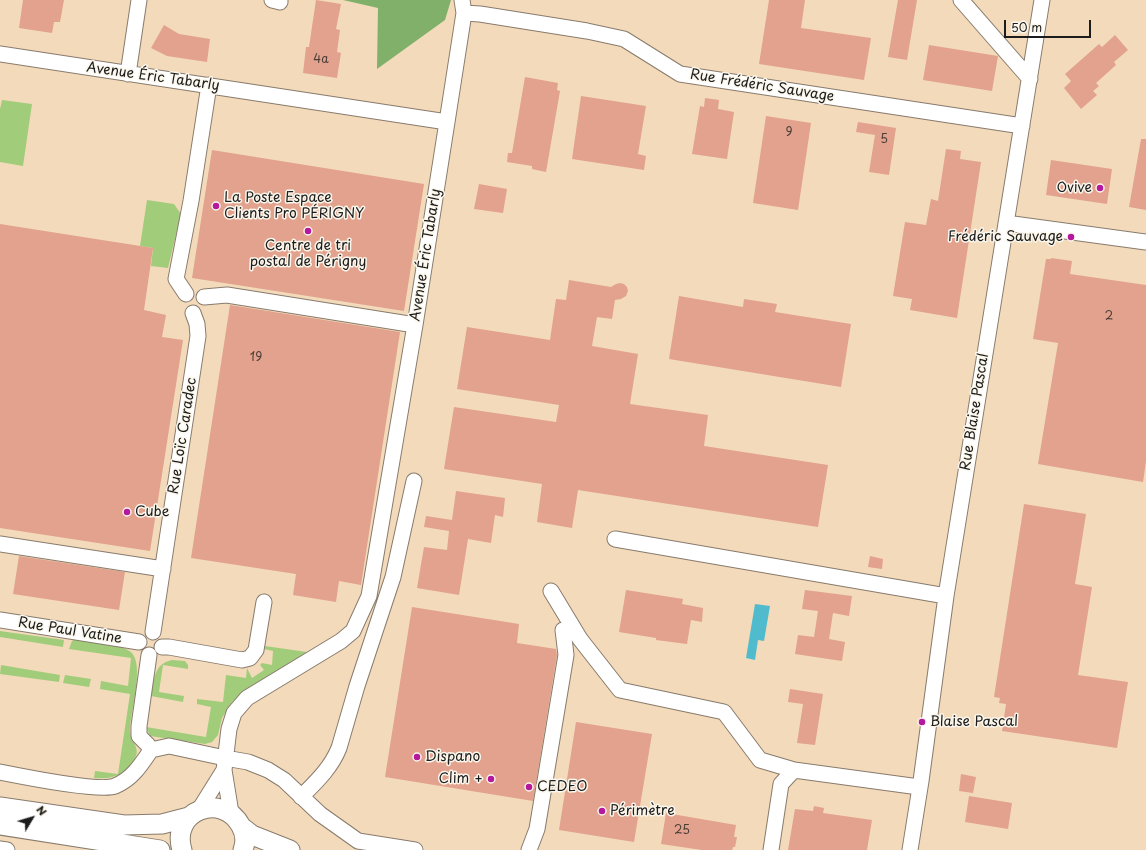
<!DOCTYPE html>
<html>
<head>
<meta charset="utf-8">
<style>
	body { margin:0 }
	#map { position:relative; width:1146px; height:850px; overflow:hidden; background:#f3dabb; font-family:"Playpen Sans",sans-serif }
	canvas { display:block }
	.north { position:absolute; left:12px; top:798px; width:40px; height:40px; -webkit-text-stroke:3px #fbf7ec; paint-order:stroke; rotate:52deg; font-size:11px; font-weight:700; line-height:16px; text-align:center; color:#1c1c1c }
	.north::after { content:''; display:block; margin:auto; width:14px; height:18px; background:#1c1c1c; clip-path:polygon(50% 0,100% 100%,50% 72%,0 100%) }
	.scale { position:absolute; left:1004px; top:20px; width:87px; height:18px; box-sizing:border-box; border:2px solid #1c1c1c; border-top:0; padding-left:5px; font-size:12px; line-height:14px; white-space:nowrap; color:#1c1c1c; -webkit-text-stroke:3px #fbf7ec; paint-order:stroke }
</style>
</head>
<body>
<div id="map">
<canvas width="1146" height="850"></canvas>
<div class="north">N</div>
<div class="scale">50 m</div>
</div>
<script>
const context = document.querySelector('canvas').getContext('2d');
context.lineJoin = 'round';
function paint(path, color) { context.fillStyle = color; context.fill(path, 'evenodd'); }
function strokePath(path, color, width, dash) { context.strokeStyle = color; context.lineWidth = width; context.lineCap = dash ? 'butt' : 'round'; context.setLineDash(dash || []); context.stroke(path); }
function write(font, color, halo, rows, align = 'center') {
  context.font = font + ' "Playpen Sans",sans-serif'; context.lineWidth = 3; context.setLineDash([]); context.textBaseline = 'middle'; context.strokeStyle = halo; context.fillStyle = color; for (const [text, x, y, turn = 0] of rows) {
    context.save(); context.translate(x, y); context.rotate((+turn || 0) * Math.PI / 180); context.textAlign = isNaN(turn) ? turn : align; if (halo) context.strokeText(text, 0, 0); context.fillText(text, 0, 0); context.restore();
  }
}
paint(new Path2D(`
	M2,100L32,104L23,166L0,162V109Z
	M147,200L174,204L181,214L168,268L151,266L153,248L140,246Z
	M0,631L64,640L63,647L0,637Z
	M76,639C90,642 122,643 132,653C144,667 131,710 130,728C129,739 140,747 136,756C129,774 112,780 94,778L95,771L118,774L130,694L100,689L101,681L128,686L131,658L69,649L72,641Z
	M265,646L307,652L232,702L222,718L218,735L212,742L205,744L150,736L146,727L206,737L211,707L197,704V699L223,702L226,675L246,678L247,668L252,678L264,670L260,665L262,663L272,665L273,651L264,649Z
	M172,660L185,661L188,665V669L163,665L159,692L184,696L183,702L151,696C154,681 153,664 172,660Z
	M1,665L60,675L59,682L0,674Z
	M65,675L91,679L89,687L63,683Z`), '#a1cd7a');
paint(new Path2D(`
	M343,0H451L445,20L377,69L378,8Z`), '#80b06a');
paint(new Path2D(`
	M755,604L770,606L764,641L758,640L755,660L746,658Z`), '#51bbce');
paint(new Path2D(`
	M23,0H64L60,22H54L52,33L19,28Z
	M316,0L341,4L336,29L340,30L337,52L341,53L337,78L303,73L306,47H309Z
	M769,0H805L801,28L871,38L864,80L759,64Z
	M898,0H917L907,60L888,57Z
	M164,25L179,34L210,39L207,62L167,56L151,48Z
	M1115,35L1128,50L1114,62L1116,65L1096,83L1099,86L1093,91L1097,95L1081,109L1064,88L1071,81L1065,74L1099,44L1102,47Z
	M929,45L998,56L992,91L923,80Z
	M525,77L558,83L557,90L560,91L546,172L532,169V166L507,162L508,153H512Z
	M581,96L646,106L638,154L646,156L644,170L572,159Z
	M705,98L719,100L718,109L734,112L727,159L692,154L700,106L704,107Z
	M766,116L811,123L798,210L753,203Z
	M858,122L896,128L889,175L869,172L875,135L856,132Z
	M1141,139H1146V210L1129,207Z
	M946,149L961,151L960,159L981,162L957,318L910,310L912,299L893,296L905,222L926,225L931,199L938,201Z
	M212,150L424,184L404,311L192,278Z
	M1051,160L1112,169L1107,204L1046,195Z
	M479,184L507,189L503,213L474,209Z
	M0,224L153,248L144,310L166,315L162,337L183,340L150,551L0,528Z
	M1051,258L1072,261L1070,274L1146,285V461L1143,482L1038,464L1058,343L1033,339L1046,259H1051Z
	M569,280L611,287L616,284L620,283L624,284L627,287L628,291L626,296L621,299L615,300L612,319L597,317L592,346L638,354L630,404L708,415L704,446L828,465L818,527L578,490L572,528L537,522L542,484L444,469L454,407L556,422L559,405L457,389L467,327L550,340L556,299L566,300Z
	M679,296L743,307L744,299L777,304L775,312L851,324L841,387L669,359Z
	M230,305L400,332L361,585L339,581L336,602L293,595L296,574L191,558Z
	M456,491L505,498L503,517L495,515L491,543L468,539L459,595L417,588L424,547L447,550L449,531L424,527L426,516L452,520Z
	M1024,504L1086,514L1075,584L1092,587L1078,675L1128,682L1117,748L1002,731L1006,704L999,703L1000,698L994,697Z
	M19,556L125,572L119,610L13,594Z
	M870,556L883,559L882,569L868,567Z
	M626,590L683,599L682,604L703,608L702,622L691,620L687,644L656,640V638L619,632Z
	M805,590L852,596L849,616L833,613L829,639L845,642L842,661L795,654L798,635L814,637L818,611L802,609Z
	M412,607L519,624L517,643L556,649L557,655L533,801L385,777Z
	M790,689L823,694L815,745L797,743L803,704L788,702Z
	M576,722L652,734L634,842L559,830Z
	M961,774L976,777L973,793L959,791Z
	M969,796L1012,803L1008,829L965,822Z
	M814,806L824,808L823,813L872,820L867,850H788L795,809L813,811Z
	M666,813L736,825L734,837H737L735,847H733L732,850H702L661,844Z`), '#e2a28d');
const minor = new Path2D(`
	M272,0L280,2V0
	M961,0L1030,79
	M464,13L480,14L587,31L624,39L680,74L1022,126
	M0,54L447,122L415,325L369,596L353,631L341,641L247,698L234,713L229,729L224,770L231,813
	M128,74L139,0
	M447,122L464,13L462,0
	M1006,223L1146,242
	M186,294L176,279L191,201L209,85
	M204,297L227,295L415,325
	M615,539L946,596
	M0,544L163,569
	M551,591L580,639L620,690L724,712L760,760L794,770
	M0,620L139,642
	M153,632L198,336L197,324L193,313
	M162,647H169L242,660L250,658L256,650L264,602
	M149,655L139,726V736L148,745L151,750
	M151,750L169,746L225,758L248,762L268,770L284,780L320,814L358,841L415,850
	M0,772C20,776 100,792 115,786C132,779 141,765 151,750
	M301,797C316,782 331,768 339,748L357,686L393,577L414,481
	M199,810L224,770
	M0,849L7,850
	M529,850L537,829L566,655L563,630
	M771,850L781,784L794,770L919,787
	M910,850L921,781L946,596L1042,0`);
const major = new Path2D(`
	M0,807L124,825L162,824L189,817
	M0,825L160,850
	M243,828L252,835L290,850
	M182,850C170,811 222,791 241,826C245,833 246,842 243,850`);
strokePath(minor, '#887b6c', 17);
strokePath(major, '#887b6c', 21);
strokePath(minor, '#fff', 15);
strokePath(major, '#fff', 19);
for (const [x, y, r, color] of [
	[1100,188,4,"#b5179e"],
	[216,206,4,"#b5179e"],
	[308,231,4,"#b5179e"],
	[1071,237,4,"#b5179e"],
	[127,512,4,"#b5179e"],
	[922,722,4,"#b5179e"],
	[417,757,4,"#b5179e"],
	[491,779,4,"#b5179e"],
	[529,787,4,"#b5179e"],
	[602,811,4,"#b5179e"]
]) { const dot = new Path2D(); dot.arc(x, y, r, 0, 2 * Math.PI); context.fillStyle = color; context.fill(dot); strokePath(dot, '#fbf7ec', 1.5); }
write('12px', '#4e3e38', null, [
	["4a",321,60],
	["9",789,133],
	["5",884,140],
	["2",1109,317],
	["19",256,358],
	["25",682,831]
]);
write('14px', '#1c1c1c', '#fbf7ec', [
	["Avenue Éric Tabarly",153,77,8],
	["Rue Frédéric Sauvage",762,86,9],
	["Avenue Éric Tabarly",426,255,-81],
	["Rue Blaise Pascal",975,412,-81],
	["Rue Loïc Caradec",183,436,-81],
	["Rue Paul Vatine",70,631,9]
]);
write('14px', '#1c1c1c', '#fbf7ec', [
	["Ovive",1092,188,"right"],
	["La Poste Espace",224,198],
	["Clients Pro PÉRIGNY",224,214],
	["Frédéric Sauvage",1063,237,"right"],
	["Centre de tri",308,246,"center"],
	["postal de Périgny",308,262,"center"],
	["Cube",135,512],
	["Blaise Pascal",930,722],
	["Dispano",425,757],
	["Clim +",483,779,"right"],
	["CEDEO",537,787],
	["Périmètre",610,811]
], 'left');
</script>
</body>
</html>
